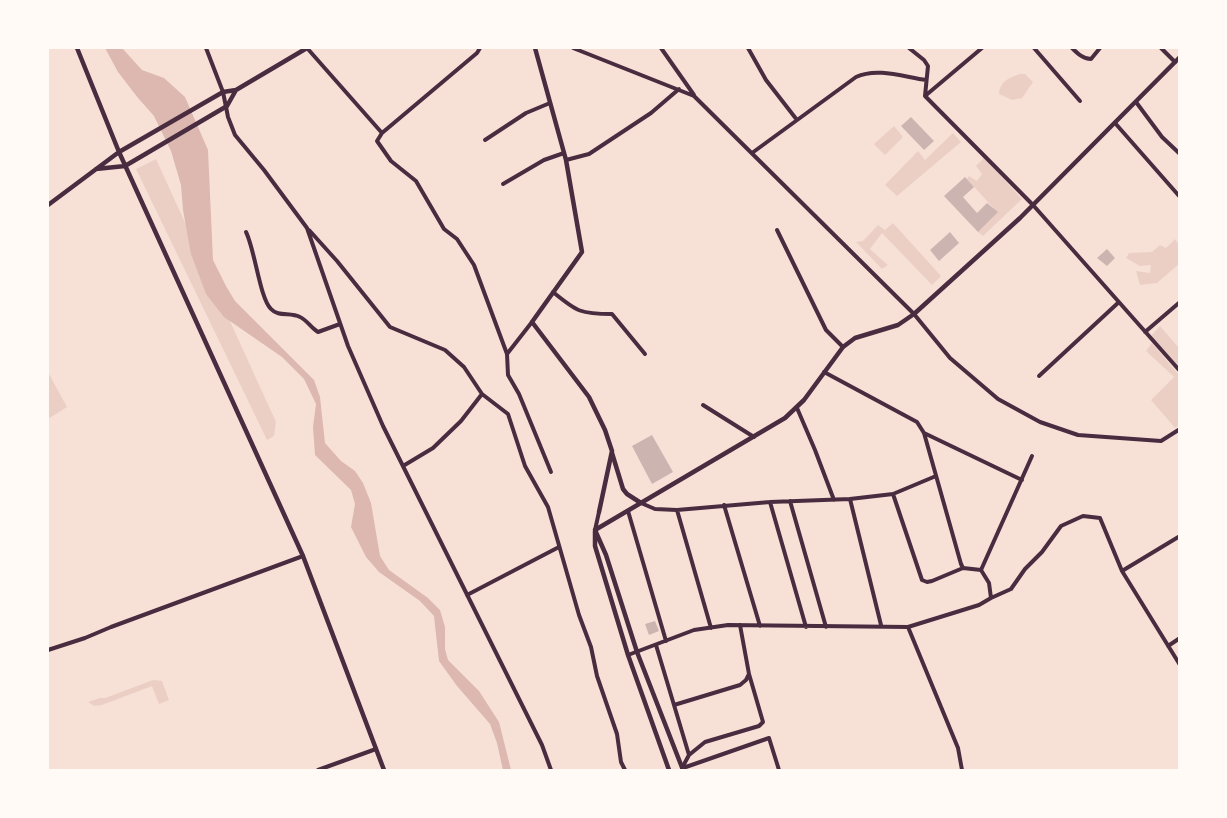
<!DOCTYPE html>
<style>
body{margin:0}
#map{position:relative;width:1227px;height:818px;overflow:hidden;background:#f7e1d7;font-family:Poppins,sans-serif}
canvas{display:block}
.frame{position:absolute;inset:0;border:49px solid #fffaf5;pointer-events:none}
</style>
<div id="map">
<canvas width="1227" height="818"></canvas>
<div class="frame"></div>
</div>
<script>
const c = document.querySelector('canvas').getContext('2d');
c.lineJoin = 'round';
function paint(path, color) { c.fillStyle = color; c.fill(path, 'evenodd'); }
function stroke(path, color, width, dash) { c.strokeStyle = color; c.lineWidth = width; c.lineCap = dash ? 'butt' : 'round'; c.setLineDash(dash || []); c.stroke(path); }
paint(new Path2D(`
 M 1020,74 L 1025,74 L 1033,82 L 1022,98 L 1012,100 L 999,94 C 1000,81 1009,78 1020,74 Z
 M 894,126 L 903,137 L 885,155 L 874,144 Z
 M 953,133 L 961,142 L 897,196 L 885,185 L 918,151 L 925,160 Z
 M 984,158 L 1022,199 L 983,236 L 978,232 L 997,212 L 967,179 L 969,176 L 977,181 L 982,174 L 976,166 Z
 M 156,159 L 276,422 L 274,436 L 267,440 L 136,169 Z
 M 893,223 L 941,276 L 932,285 L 882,233 L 870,249 L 888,265 L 882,269 L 856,242 L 863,241 L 878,225 L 885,230 Z
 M 1175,239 L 1179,245 L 1179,264 L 1157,283 L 1140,285 L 1136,271 L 1150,273 L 1151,265 L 1140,266 L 1126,258 L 1129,253 L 1152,252 L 1160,245 L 1166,248 Z
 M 1160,326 L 1179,348 L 1179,368 L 1151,336 Z
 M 1152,343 L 1179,375 L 1179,425 L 1175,428 L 1151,400 L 1174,377 L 1146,351 Z
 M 48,372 L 67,407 L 48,419 Z
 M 153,680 L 162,681 L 169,700 L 159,704 L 152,686 L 102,705 L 94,706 L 88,702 L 100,698 L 105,698 Z`), '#ebcfc5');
paint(new Path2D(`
 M 105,48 L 122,48 L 142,70 L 164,78 L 185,97 L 208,150 L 213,260 L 226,286 L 235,301 L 314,380 L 320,397 L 325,443 L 341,461 L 355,471 L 363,483 L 371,503 L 380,556 L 389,570 L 428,598 L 440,610 L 445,627 L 445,649 L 448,660 L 479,691 L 499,722 L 511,770 L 503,770 L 497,743 L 490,724 L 457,686 L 439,661 L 434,616 L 420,601 L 379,572 L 366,557 L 351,527 L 355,504 L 351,490 L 315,455 L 313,427 L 316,404 L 304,379 L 282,357 L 224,317 L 206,294 L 191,254 L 183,210 L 181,185 L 171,151 L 154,116 L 138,98 L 118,72 Z`), '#dcb8b0');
paint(new Path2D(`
 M 911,117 L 934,141 L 924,150 L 901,126 Z
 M 965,177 L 974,187 L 963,197 L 977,213 L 987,203 L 998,212 L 978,232 L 944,196 Z
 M 950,232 L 959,243 L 939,261 L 930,250 Z
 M 1107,249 L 1115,258 L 1107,266 L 1097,258 Z
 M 652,435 L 673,472 L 652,484 L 632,446 Z
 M 655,621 L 659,631 L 649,635 L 645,624 Z`), '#ccb4b1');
stroke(new Path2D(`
 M 206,48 L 223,92 L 228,117 L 235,135 L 264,170 L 307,228 L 348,346 L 383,426 L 542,745 L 551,770
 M 307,48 L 382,133 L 377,141 L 391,161 L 416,181 L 444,229 L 457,239 L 474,265 L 507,354 L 532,322
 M 573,48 L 694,96 L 914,314 L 950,358 L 998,399 L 1040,422 L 1078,435 L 1161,441 L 1180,429
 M 661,48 L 694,95
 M 748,48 L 766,80 L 797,120
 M 909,48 L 924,60 L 928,66 L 925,96 L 1033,205 L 1180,371
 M 1034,48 L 1080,101
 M 1072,48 C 1077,53 1083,59 1091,59 L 1100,48
 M 1161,48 L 1175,62
 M 925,96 L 982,48
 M 1136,102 L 1162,137 L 1180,154
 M 1115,123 L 1180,197
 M 382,133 L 477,53 L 480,48
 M 485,140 L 526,113 L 550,103
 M 752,153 L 856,77 C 877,67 904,77 926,80
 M 566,160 L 589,154 L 651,113 L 679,89
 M 503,184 L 544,160 L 564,153
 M 309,230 L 337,261 L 390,327 L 445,350 L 464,367 L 482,394 L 508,414 L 525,466 L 548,507 L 579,615 L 591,647 L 597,676 L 617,734 L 621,762 L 625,770
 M 777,230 L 826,330 L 843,347
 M 246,232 C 255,250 260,299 271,309 C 278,317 291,312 300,317 C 307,320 311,328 318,332 L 340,324
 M 553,292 C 577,312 581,314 612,314 L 645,354
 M 1145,332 L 1180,302
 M 507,354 L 508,375 L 519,394 L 551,472
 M 1039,376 L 1119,302
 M 703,405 L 754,437
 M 797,408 L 815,450 L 834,500
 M 924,433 L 1022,480
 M 403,466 L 433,448 L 461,421 L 482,394
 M 893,494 L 922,580 L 927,582 L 932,581 L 963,568
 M 850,499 L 881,625
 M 790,501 L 826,627
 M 770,502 L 806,627
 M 641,503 L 655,509 L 677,510 L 770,502 L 850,499 L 893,494 L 936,476
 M 724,505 L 760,626
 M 677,510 L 711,628
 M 628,511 L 666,641
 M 595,530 L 599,512
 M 981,570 L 1032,456
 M 1122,571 L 1180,536
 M 467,595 L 559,547
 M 991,598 L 1011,589 L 1025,569 L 1042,552 L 1061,526 L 1083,516 L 1100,518 L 1122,571 L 1180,665
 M 908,627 L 958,748 L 962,770
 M 656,645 L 689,755
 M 1168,646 L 1180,638
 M 48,650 L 85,638 L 111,627 L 303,556
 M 628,655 L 694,630 L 728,625 L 908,627 L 979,605 L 991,598 L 989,583 L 981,570 L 963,568 L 961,564 L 924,433 L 917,422 L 824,372
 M 674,705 L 740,685 L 746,680 L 749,674 L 740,625
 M 682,768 L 689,755 L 705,742 L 759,726 L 763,722 L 749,674
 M 683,768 L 769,738 L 779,770
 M 318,770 L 376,749`), '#4a2c40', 4);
stroke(new Path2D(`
 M 77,48 L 119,152 L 303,556 L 384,770
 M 535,48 L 566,160 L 582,252 L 532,322 L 589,397 L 605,430 L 612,451 L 599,512
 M 96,169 L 125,166 L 227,106 L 236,90
 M 48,205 L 119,152 L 223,92 L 236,90 L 307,48
 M 612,453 L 623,489 L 627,494 L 641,503
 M 595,530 L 785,418 L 804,400 L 843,347 L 855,338 L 898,325 L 914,314 L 1020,218 L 1180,57
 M 595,530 L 606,555 L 637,652 L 683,770
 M 595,531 L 595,546 L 628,655 L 669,770`), '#4a2c40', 4.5);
</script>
